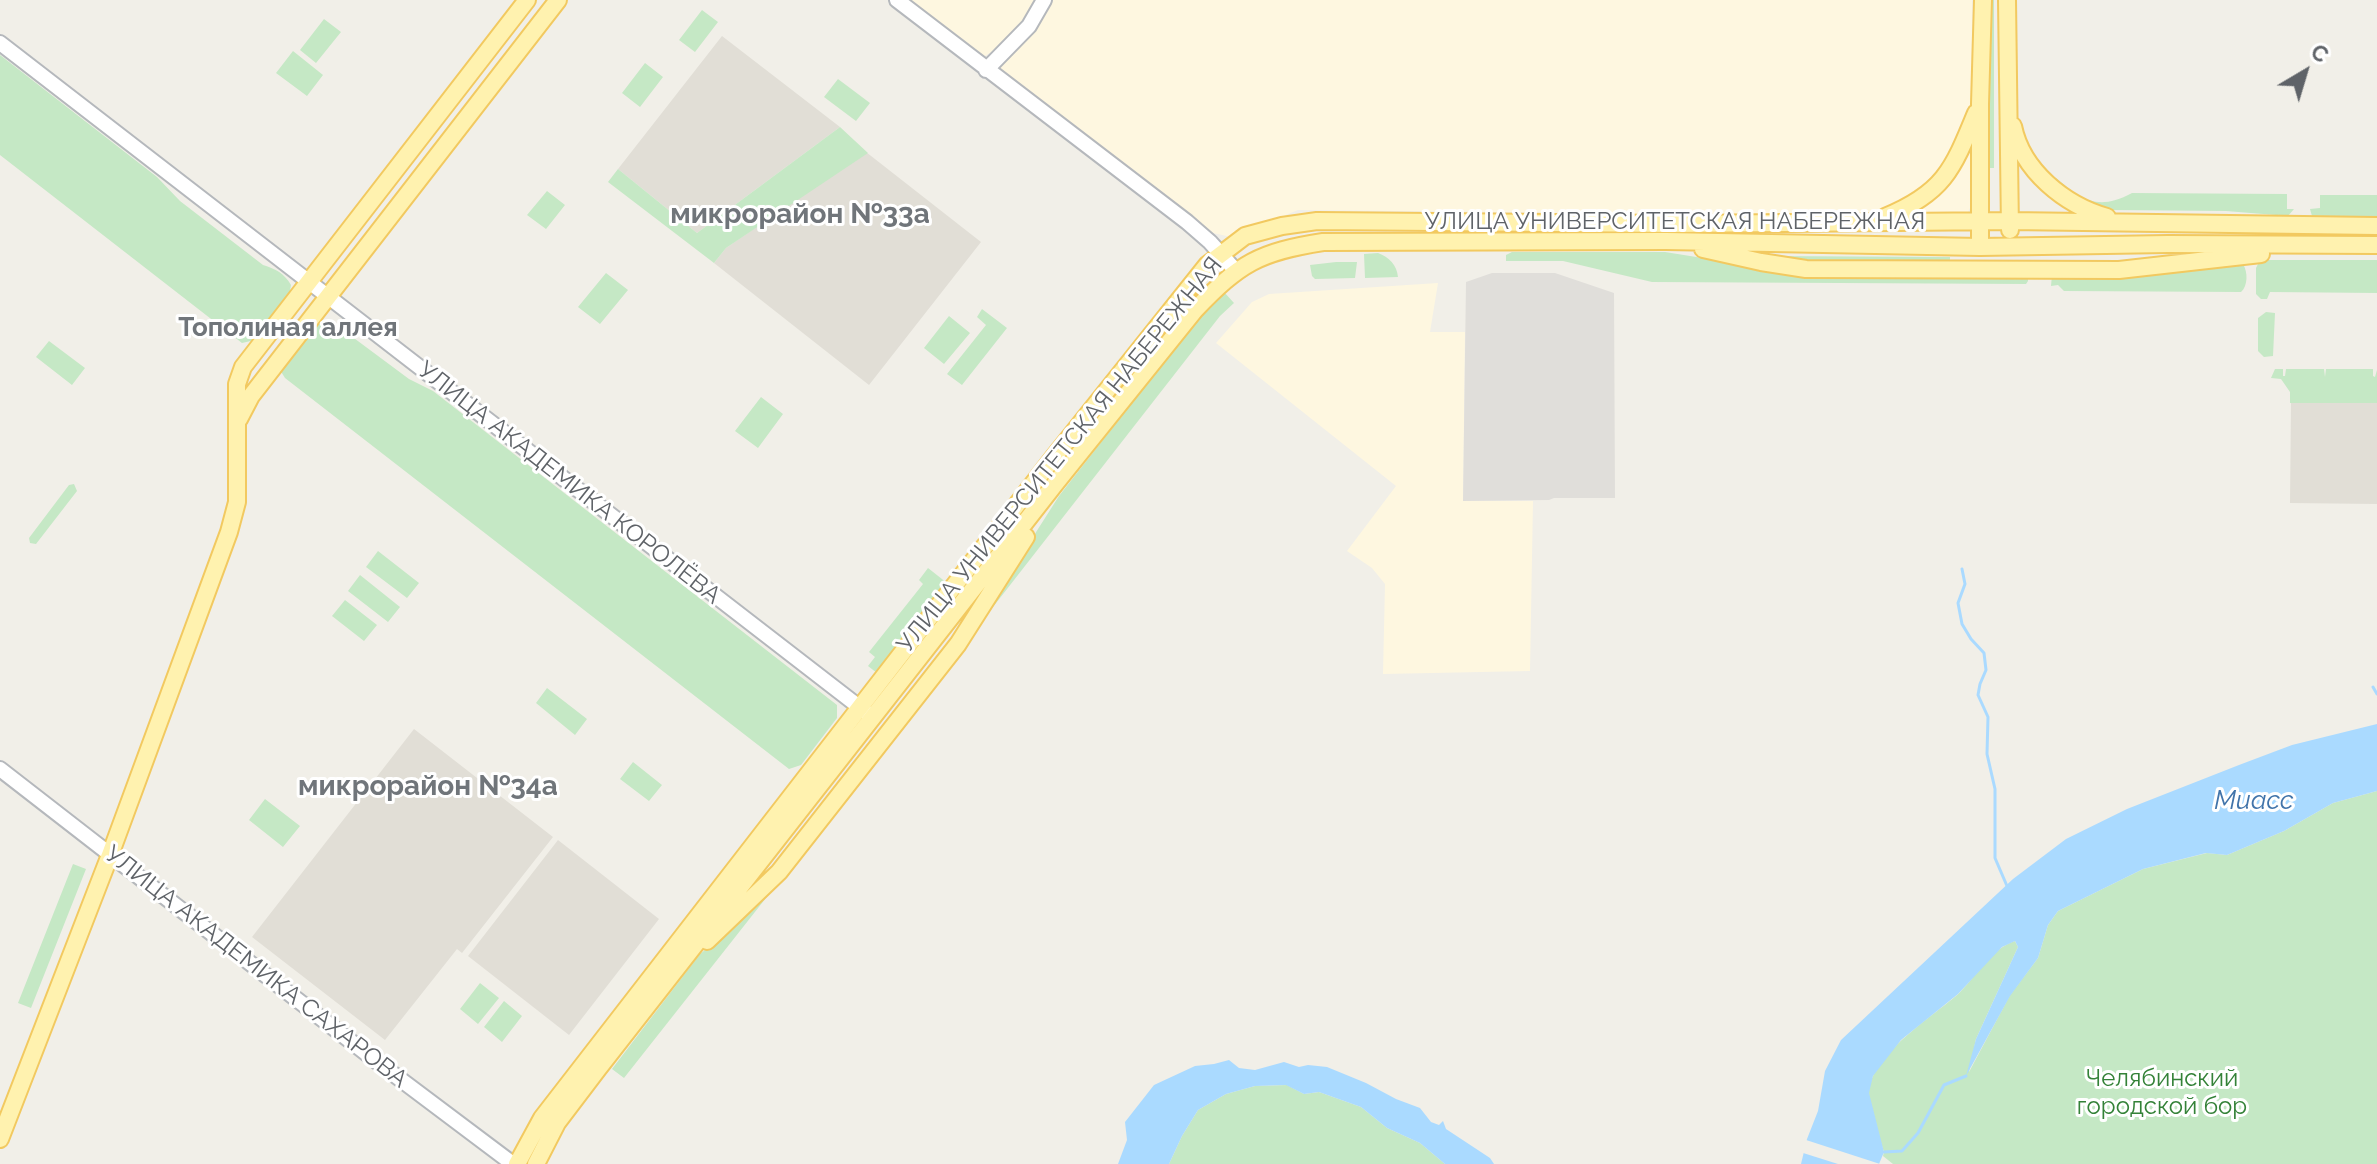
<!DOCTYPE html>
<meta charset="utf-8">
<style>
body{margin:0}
#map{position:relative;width:2377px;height:1164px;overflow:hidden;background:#f1efe8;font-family:Raleway,sans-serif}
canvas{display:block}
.north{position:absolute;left:2265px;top:32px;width:80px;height:80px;-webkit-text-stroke:6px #fff;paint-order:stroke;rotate:38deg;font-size:22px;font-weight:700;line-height:32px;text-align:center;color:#5f6368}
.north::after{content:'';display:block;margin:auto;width:28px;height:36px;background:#5f6368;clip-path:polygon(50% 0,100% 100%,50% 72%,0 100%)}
</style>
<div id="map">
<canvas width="2377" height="1164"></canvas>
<div class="north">С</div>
</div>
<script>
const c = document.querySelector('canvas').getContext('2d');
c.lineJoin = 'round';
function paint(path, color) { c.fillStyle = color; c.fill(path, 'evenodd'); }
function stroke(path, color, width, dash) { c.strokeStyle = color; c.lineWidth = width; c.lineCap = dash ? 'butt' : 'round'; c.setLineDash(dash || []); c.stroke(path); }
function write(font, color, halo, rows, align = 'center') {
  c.font = font + ' Raleway,sans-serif'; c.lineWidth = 6; c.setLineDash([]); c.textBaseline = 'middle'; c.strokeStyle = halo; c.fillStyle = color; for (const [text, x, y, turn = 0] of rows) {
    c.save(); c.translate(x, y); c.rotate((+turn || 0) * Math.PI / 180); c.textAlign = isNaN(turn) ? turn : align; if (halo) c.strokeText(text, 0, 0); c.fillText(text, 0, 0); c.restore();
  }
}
paint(new Path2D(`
 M 908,0 L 1036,0 L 1020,27 L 999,47 L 985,56 L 978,55 Z
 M 1052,0 L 1972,0 L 1971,206 L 1967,214 L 1955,223 L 1601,213 L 1298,210 L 1231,237 L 1213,233 L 1002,72 L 1000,66 L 1002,61 L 1033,31 Z
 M 1438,283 L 1430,332 L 1465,332 L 1463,501 L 1533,501 L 1530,671 L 1383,674 L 1385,584 L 1372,568 L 1347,551 L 1396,486 L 1216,343 L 1252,302 L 1269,294 Z`), '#fef7e0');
paint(new Path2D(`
 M 1492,273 L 1555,273 L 1614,293 L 1615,498 L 1554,498 L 1549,500 L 1463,501 L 1466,282 Z`), '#e0deda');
paint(new Path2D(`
 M 722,36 L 840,127 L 697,233 L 618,169 Z
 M 866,152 L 981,242 L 869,385 L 714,263 L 726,248 Z
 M 2291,403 L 2377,403 L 2377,504 L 2290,503 Z
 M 414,729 L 553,837 L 462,953 L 457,949 L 385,1040 L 252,937 Z
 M 558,840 L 659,919 L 569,1035 L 468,956 Z`), '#e1ded6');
paint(new Path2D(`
 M 1989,0 L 1994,0 L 1994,168 L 1988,168 Z
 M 702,10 L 718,22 L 695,52 L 679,40 Z
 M 324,19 L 341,32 L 316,63 L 300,50 Z
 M 293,51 L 323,75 L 307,96 L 276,73 Z
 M 0,55 L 157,177 L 180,201 L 263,265 C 276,269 284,273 291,285 L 289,297 L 255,340 L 242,343 L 0,155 Z
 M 645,63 L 663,77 L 640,107 L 622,93 Z
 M 838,79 L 870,103 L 856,121 L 824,97 Z
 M 840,127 L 868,153 L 726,248 L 714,263 L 608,182 L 618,169 L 697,233 Z
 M 2056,178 C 2083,201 2098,211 2132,193 L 2287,194 L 2287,209 L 2294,209 L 2288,216 L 2226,211 L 2111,210 L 2078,197 L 2057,182 Z
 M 547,191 L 565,205 L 546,229 L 527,215 Z
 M 2320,195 L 2377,195 L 2377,217 L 2312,216 L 2310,209 L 2320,208 Z
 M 1512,252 L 1665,252 L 1740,264 L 2028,275 L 2028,281 L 2026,284 L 1652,282 L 1563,261 L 1506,261 L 1506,255 Z
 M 1378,253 C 1389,257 1397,265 1398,277 L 1365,278 L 1364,254 Z
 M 1762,256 L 1950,257 L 1950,264 L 1805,264 Z
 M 2260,260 L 2377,260 L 2377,293 L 2270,292 L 2267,299 L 2261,299 L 2256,294 L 2256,268 Z
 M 1336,262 L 1357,262 L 1355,278 L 1315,279 L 1312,276 L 1310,265 Z
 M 2243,264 C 2248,272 2248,286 2241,292 L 2064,291 L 2058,285 L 2051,286 L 2052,275 Z
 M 606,273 L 628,290 L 600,324 L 578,307 Z
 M 1224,292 L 1234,303 L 1220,316 L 968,639 L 1059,496 L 1204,311 Z
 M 982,309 L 1007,328 L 962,385 L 947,374 L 986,325 L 977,317 Z
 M 2266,312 L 2275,313 L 2273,356 L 2264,357 L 2258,351 L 2258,318 Z
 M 949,316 L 970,333 L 944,364 L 924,348 Z
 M 323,322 L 335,324 L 409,379 L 433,391 L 837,705 L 837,718 L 801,765 L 789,769 L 285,378 L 280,370 L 317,323 Z
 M 49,341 L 85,368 L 72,385 L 36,357 Z
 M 2275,369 L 2283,369 L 2283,376 L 2285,376 L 2286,369 L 2324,369 L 2325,377 L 2326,369 L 2373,369 L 2373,376 L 2375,377 L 2377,370 L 2377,403 L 2290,403 L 2290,392 L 2281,379 L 2271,378 Z
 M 761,397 L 783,414 L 758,448 L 735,431 Z
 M 74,484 L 77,491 L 36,544 L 30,543 L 29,538 L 69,485 Z
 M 378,551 L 419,583 L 407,598 L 366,567 Z
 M 928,568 L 947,583 L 877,673 L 868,666 L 875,657 L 869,652 L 923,584 L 919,580 Z
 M 360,575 L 400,607 L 388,622 L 348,591 Z
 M 345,600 L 377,625 L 364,641 L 332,616 Z
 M 547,688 L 587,719 L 575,735 L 536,703 Z
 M 633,762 L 662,785 L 649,801 L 620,779 Z
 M 2377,791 L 2377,1164 L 1893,1164 L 1883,1156 L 1884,1152 C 1879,1136 1868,1107 1869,1091 C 1872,1055 1930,1018 1956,996 C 1975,979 1990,949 2015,941 L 2018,947 L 1976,1039 L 1969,1072 L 2010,995 L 2038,958 L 2048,925 L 2058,911 L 2143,869 L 2207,853 L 2227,855 L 2284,831 L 2333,803 Z
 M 265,799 L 300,826 L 283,847 L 249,820 Z
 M 73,864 L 86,869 L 31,1008 L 18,1003 Z
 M 792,865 L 624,1078 L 612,1069 L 700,954 L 730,930 Z
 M 480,983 L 499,998 L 478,1024 L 460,1009 Z
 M 504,1001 L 522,1016 L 502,1042 L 484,1027 Z
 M 1287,1085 L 1304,1094 L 1319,1092 L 1361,1107 L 1387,1128 L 1420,1143 L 1445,1164 L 1169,1164 L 1182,1136 L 1198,1110 L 1226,1094 L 1255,1086 Z`), '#c5e8c5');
paint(new Path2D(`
 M 2377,724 L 2377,791 L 2333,803 L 2284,831 L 2227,855 L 2206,853 L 2143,869 L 2058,911 L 2048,925 L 2038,958 L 2010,996 L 1966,1076 L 1976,1039 L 2018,947 L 2015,941 L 2002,947 L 1958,994 L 1901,1040 L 1873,1076 L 1869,1093 L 1884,1152 L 1879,1164 L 1801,1164 L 1807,1139 L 1818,1111 L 1825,1071 L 1841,1040 L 2013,879 L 2066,839 L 2127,809 L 2239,765 L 2292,745 Z
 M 1229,1060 L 1239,1068 L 1255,1070 L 1284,1062 L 1299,1067 L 1308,1065 L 1327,1067 L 1366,1083 L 1396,1099 L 1420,1108 L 1431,1122 L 1439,1125 L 1443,1121 L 1446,1129 L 1490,1158 L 1494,1164 L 1445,1164 L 1420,1143 L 1387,1128 L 1361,1107 L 1319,1092 L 1304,1094 L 1286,1085 L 1255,1086 L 1226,1094 L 1198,1110 L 1182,1136 L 1169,1164 L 1118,1164 L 1127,1140 L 1125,1122 L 1154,1085 L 1195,1066 L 1214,1064 Z`), '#aadaff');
paint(new Path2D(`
 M 1803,1139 L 1880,1164 L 1838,1164 L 1800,1152 Z`), '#f1efe8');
stroke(new Path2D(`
 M 1962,569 L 1965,584 L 1958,603 L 1962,624 L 1971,639 L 1984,653 L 1986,670 L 1980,684 L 1978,695 L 1988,717 L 1987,754 L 1995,789 L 1995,858 L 2007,886
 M 2373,687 L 2377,694
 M 1884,1152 L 1902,1151 L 1918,1133 L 1944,1085 L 1966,1076`), '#aadaff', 3);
const minor = new Path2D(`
 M 897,0 L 1187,222 L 1210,242 L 1236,271
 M 0,43 L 867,713
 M 986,70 L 1029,26 L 1044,0
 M 0,769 L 380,1064 L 513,1164`);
const major = new Path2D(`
 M 2007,0 L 2010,230
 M 2013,126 C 2022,171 2065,205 2107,217
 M 1885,217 C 1944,193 1953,169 1976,113
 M 1980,247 L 1980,104 L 1983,0
 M 1703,249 L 1761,262 L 1806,269 L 2119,270 L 2261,254
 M 239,419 L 251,396 L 558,0
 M 707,941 L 779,872 L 958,644 L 1026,537
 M 0,1139 L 110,855 L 229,532 L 237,502 L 237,384 L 243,367 L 527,0
 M 517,1164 L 542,1118 L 1053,458 L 1207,265 L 1245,236 L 1282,226 L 1317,221 L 1674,224 L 2010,221 L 2377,226
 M 536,1164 L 557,1123 L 598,1069 L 1055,484 L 1195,310 C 1240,263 1259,252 1323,242 L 1666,241 L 1980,247 L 2168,244 L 2377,245`);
stroke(minor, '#b5b8bc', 18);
stroke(major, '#f2c960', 20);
stroke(minor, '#fff', 14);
stroke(major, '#fff2af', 16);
write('24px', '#5f6368', '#fff', [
 ["УЛИЦА УНИВЕРСИТЕТСКАЯ НАБЕРЕЖНАЯ",1675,222],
 ["УЛИЦА УНИВЕРСИТЕТСКАЯ НАБЕРЕЖНАЯ",1060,455,-51],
 ["УЛИЦА АКАДЕМИКА КОРОЛЁВА",569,483,38],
 ["УЛИЦА АКАДЕМИКА САХАРОВА",256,967,38]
]);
write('24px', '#348238', '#fff', [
 ["Челябинский",2162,1079],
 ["городской бор",2162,1107]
]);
write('bold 26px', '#70757a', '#fff', [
 ["Тополиная аллея",288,328]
]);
write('italic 26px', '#4174aa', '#fff', [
 ["Миасс",2254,801]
]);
write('bold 28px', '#70757a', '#fff', [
 ["микрорайон №33а",800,215],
 ["микрорайон №34а",428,787]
]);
</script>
